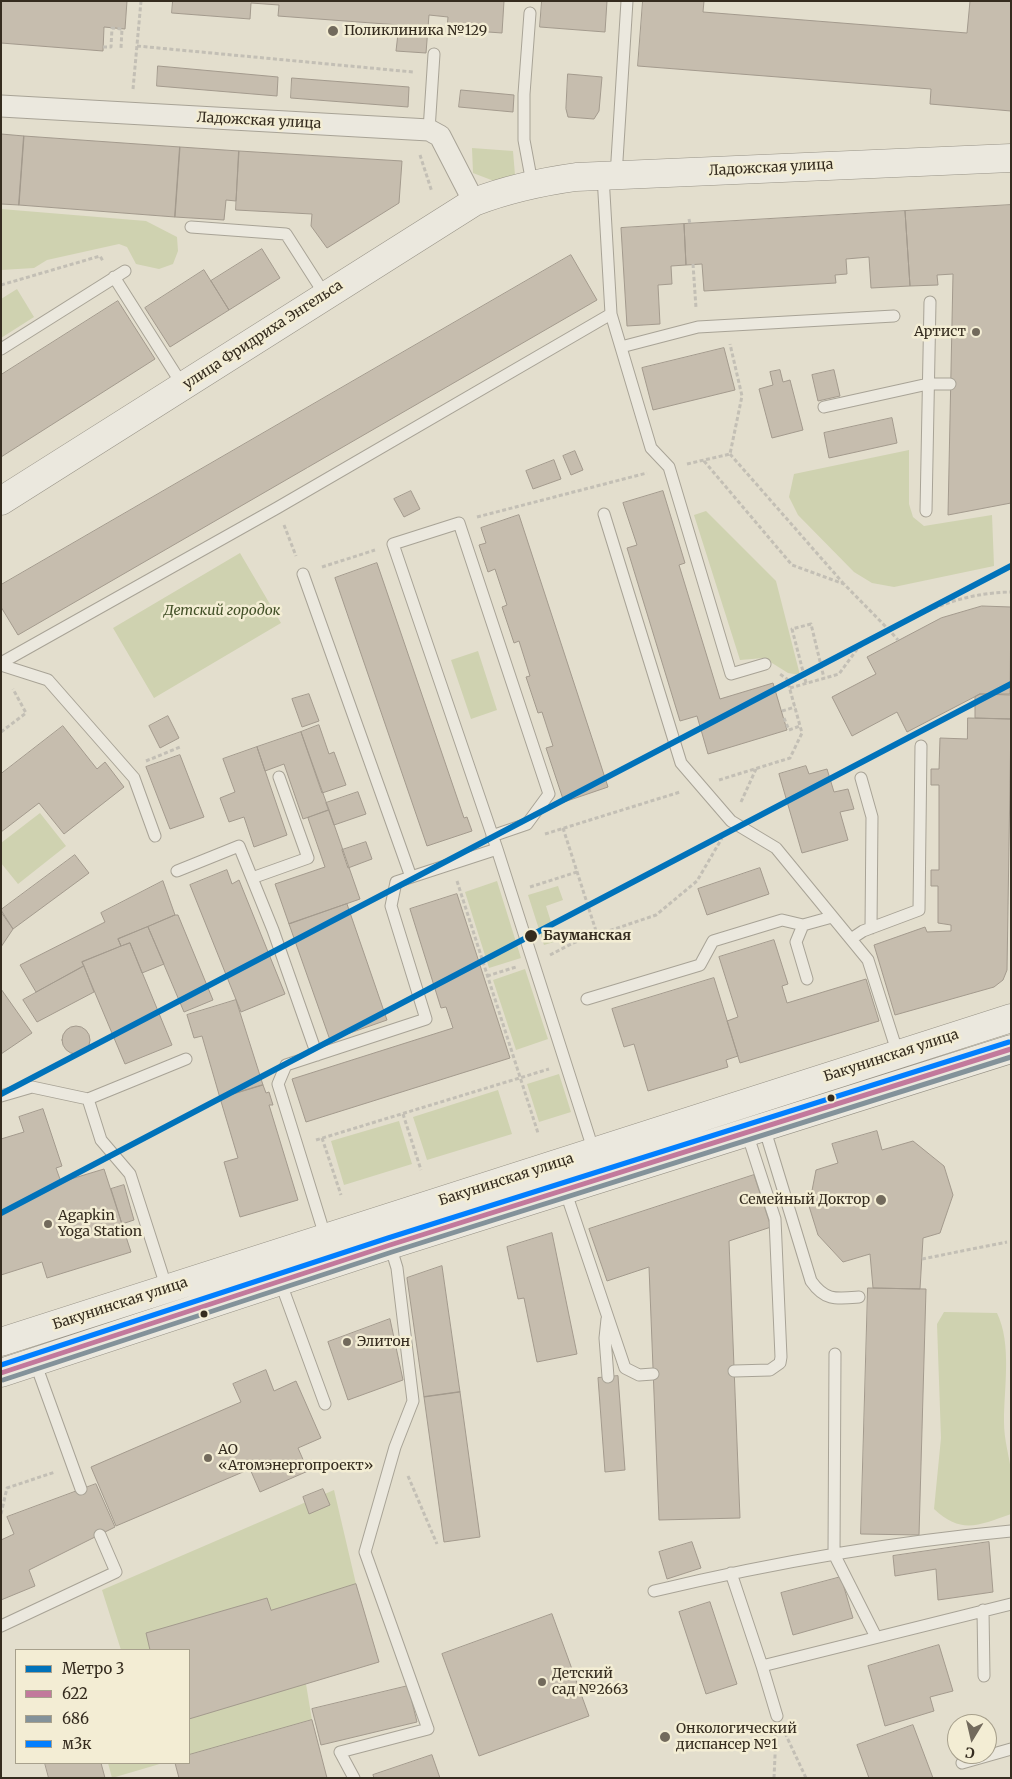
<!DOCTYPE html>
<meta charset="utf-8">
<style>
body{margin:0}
#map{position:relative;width:1012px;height:1779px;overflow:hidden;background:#e3decd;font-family:Merriweather,serif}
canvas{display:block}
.frame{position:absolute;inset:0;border:2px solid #352c1f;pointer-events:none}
.legend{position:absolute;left:15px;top:1649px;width:175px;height:115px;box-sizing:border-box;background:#f3edd4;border:1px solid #a7a08c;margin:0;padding:6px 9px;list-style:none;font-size:15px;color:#352c1f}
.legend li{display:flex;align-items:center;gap:10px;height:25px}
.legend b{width:25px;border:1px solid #a7a08c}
.north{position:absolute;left:947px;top:1714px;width:50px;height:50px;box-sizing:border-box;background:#f3edd4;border:1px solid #a7a08c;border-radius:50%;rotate:189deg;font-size:14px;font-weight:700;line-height:20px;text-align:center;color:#352c1f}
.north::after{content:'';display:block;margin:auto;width:18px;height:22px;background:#726a5c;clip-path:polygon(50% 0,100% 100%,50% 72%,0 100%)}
</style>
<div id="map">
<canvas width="1012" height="1779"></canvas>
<div class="frame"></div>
<ul class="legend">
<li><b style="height:6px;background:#0072ba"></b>Метро 3</li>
<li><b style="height:6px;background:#c2799c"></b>622</li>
<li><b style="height:6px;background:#83929a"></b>686</li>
<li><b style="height:6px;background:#027fff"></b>м3к</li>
</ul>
<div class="north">С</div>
</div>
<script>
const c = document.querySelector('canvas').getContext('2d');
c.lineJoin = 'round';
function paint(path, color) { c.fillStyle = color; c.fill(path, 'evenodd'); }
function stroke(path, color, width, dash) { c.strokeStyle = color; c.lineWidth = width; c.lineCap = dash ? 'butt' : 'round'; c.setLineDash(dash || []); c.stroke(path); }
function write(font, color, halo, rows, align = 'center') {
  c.font = font + ' Merriweather,serif'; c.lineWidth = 5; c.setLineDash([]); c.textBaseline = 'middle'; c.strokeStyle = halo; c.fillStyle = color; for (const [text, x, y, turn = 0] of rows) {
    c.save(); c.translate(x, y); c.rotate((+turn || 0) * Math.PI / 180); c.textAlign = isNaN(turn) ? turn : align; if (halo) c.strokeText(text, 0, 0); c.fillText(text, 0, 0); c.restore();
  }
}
paint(new Path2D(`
 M 472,148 L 513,151 L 515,175 L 494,181 L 473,173 Z
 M 1,209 L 146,221 L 177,237 L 178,251 L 173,264 L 159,269 L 136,264 L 127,247 L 119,244 L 47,260 L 34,268 L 1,270 Z
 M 17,289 L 34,317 L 1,338 L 1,299 Z
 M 909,450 L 909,504 L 913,517 L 924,526 L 992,515 L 994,566 L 894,587 L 872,583 L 854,572 L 798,515 L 789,497 L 794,474 Z
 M 706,511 L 776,581 L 800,675 L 788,673 L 764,658 L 740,660 L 694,515 Z
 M 240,553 L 281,623 L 154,698 L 113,628 Z
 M 478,651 L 497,710 L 471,719 L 451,660 Z
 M 40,813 L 66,846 L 18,884 L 1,863 L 1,843 Z
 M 497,881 L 521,958 L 489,968 L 465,892 Z
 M 558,886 L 563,900 L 546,906 L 557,941 L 544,945 L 528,895 Z
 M 525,969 L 548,1039 L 516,1050 L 493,980 Z
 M 559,1074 L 571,1112 L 539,1122 L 527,1084 Z
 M 498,1090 L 512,1134 L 427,1160 L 413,1117 Z
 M 399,1121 L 412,1164 L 344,1185 L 331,1141 Z
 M 944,1312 L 997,1313 C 1012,1344 1004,1387 1004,1422 C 1004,1440 1009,1455 1011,1471 C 1012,1485 1011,1500 1011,1514 C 979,1525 962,1535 934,1509 L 941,1438 L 937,1324 Z
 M 334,1490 L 356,1584 L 306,1684 L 312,1720 L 189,1755 L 189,1650 L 121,1650 L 102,1590 Z
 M 108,1763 L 163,1763 L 112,1778 Z`), '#cfd2b0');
const building = new Path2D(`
 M 1,1 L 127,1 L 125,29 L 104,27 L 103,51 L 1,43 Z
 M 173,1 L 504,1 L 502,33 L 447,29 L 448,17 L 429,15 L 426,53 L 396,51 L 399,25 L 278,16 L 279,5 L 251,3 L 250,19 L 172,13 Z
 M 542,1 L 607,1 L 605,32 L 540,27 Z
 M 643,1 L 704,1 L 703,12 L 967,33 L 970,1 L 1011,1 L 1011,111 L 930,104 L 931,89 L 638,66 Z
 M 158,66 L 278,77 L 277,96 L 157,86 Z
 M 568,74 L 602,77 L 599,111 L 594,119 L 568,117 L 566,109 Z
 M 292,78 L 409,87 L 408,107 L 291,98 Z
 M 461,90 L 514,95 L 513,112 L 459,107 Z
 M 1,134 L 24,136 L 19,205 L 1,204 Z
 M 24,136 L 180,147 L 175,217 L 19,205 Z
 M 180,147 L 239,151 L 236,201 L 226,200 L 224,220 L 175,217 Z
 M 239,151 L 402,161 L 399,203 L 327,248 L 311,226 L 312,214 L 236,210 Z
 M 1011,205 L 1011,503 L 948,515 L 953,274 L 937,275 L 938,285 L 910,286 L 905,211 Z
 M 905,211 L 910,286 L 871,288 L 869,257 L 846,259 L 847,274 L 835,275 L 836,283 L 704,291 L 702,264 L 686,265 L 684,224 Z
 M 684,224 L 686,265 L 671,266 L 672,284 L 658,285 L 660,324 L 627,326 L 621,228 Z
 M 262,249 L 280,278 L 229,310 L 211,281 Z
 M 571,255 L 597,300 L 18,635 L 1,607 L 1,585 Z
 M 204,270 L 229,310 L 170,347 L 145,308 Z
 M 118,301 L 155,359 L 1,457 L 1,375 Z
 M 724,348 L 735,390 L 653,410 L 642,368 Z
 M 780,370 L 783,382 L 790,380 L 803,430 L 772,438 L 759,389 L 773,385 L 770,372 Z
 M 834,370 L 840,396 L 818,401 L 812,375 Z
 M 892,418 L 897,443 L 829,458 L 824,433 Z
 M 575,451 L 583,470 L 571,475 L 563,456 Z
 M 554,460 L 561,479 L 533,489 L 526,471 Z
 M 411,491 L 420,509 L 404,517 L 394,499 Z
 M 663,491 L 685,563 L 679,565 L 720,699 L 773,683 L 787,730 L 708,754 L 697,716 L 680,721 L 627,548 L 637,545 L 623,503 Z
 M 519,515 L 608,787 L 564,802 L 546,748 L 553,746 L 542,712 L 538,713 L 526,677 L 530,676 L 519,641 L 514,643 L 502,607 L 507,605 L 495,569 L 488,572 L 479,545 L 486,543 L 481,528 Z
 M 377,563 L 464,818 L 467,817 L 472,831 L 427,846 L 335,578 Z
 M 982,606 L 1011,607 L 1010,694 L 980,694 L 907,732 L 897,712 L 852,736 L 832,697 L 876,674 L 867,657 L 941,618 Z
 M 309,694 L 319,721 L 302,727 L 292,699 Z
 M 980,694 L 1011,695 L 1011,719 L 975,718 L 975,697 Z
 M 168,716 L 179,738 L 160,748 L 149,726 Z
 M 968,718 L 1011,719 L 1007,970 L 1003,980 L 994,987 L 895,1015 L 874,945 L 925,927 L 927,932 L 951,931 L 951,925 L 938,923 L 938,886 L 931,886 L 931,870 L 939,870 L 939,785 L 931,785 L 931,769 L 939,769 L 940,738 L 967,739 Z
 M 319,725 L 329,754 L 334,752 L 346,785 L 322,793 L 301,732 Z
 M 63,726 L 97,769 L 105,762 L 124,787 L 64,834 L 39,803 L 1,832 L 1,774 Z
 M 301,732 L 329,810 L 303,819 L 284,764 L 265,771 L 257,747 Z
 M 257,747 L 287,835 L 254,847 L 244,817 L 229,822 L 220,798 L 235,792 L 223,759 Z
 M 180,755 L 204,817 L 170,829 L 146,767 Z
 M 806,766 L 809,774 L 827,769 L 834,792 L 848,789 L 854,809 L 840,812 L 848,840 L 802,853 L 779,774 Z
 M 358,792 L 366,814 L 334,825 L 326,803 Z
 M 329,810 L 360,899 L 289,924 L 275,884 L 325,867 L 308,818 Z
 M 366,842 L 372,859 L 348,868 L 342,850 Z
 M 75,855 L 89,873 L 13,929 L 1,910 Z
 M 760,868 L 769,894 L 707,915 L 698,889 Z
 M 227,870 L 232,884 L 239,880 L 285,994 L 241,1012 L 190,885 Z
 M 163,881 L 175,915 L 118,939 L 121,946 L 82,962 L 84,966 L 36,992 L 20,965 L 105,922 L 101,913 Z
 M 457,894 L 510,1058 L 306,1122 L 292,1079 L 453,1028 L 446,1007 L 441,1008 L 410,909 Z
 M 347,904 L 387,1020 L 330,1040 L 289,924 Z
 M 1,912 L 13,929 L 1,947 Z
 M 175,915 L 178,915 L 213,1000 L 184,1012 L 148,927 Z
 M 148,927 L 164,964 L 142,973 L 130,943 L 121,946 L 118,939 Z
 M 774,940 L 788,984 L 782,986 L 787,1003 L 866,979 L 879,1021 L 740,1063 L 727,1021 L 738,1017 L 719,957 Z
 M 130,943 L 172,1045 L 125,1064 L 82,962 Z
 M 84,966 L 94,992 L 37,1022 L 23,1000 Z
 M 714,978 L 738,1056 L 726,1060 L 728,1067 L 648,1091 L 634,1044 L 624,1047 L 612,1009 Z
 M 1,989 L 32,1033 L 1,1054 Z
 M 236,1000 L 263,1085 L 220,1098 L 202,1036 L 194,1038 L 187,1015 Z
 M62 1040a14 14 0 1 1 28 0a14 14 0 1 1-28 0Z
 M 263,1085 L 266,1093 L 269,1092 L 273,1105 L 269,1105 L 298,1200 L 240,1217 L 224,1162 L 238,1158 L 220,1098 Z
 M 43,1109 L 62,1166 L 56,1168 L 61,1182 L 104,1169 L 131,1252 L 47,1278 L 42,1262 L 1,1275 L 1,1139 L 24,1132 L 19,1117 Z
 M 877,1131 L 882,1150 L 913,1141 L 944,1166 L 953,1195 L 940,1233 L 923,1238 L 920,1289 L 873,1288 L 870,1254 L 843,1262 L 818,1235 L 809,1206 L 816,1170 L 838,1163 L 832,1144 Z
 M 754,1175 L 771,1227 L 729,1241 L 740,1518 L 659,1520 L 649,1267 L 607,1281 L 589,1229 Z
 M 124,1185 L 134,1220 L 122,1224 L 111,1189 Z
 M 552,1233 L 577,1354 L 537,1362 L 524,1298 L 518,1299 L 507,1247 Z
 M 442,1266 L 460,1392 L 424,1397 L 407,1278 Z
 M 868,1288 L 926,1289 L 919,1535 L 861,1534 Z
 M 390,1319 L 403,1380 L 348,1400 L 328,1342 Z
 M 266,1370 L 274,1391 L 296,1381 L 321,1438 L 298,1448 L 308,1471 L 260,1492 L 250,1469 L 116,1526 L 91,1467 L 241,1402 L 233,1384 Z
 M 618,1376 L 625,1470 L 605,1472 L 598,1378 Z
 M 460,1392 L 480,1537 L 444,1542 L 424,1397 Z
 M 96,1484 L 115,1527 L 29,1570 L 35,1586 L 1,1600 L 1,1540 L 14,1534 L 7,1517 Z
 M 323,1489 L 330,1505 L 309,1514 L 303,1497 Z
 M 692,1542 L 701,1568 L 667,1579 L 659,1552 Z
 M 989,1542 L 993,1592 L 938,1600 L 936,1569 L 895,1576 L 893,1556 Z
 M 841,1577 L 853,1618 L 793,1635 L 781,1593 Z
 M 356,1584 L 379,1662 L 189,1719 L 189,1650 L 150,1650 L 146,1633 L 267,1598 L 271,1610 Z
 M 710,1602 L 737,1684 L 706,1694 L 679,1612 Z
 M 552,1614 L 589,1716 L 479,1756 L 442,1654 Z
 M 939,1645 L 953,1691 L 930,1697 L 934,1711 L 885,1726 L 868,1666 Z
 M 408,1686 L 417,1722 L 321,1745 L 312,1709 Z
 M 312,1720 L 327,1778 L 179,1778 L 175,1763 L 189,1763 L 189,1755 Z
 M 913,1725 L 933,1778 L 869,1778 L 857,1745 Z
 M 432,1755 L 440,1778 L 374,1778 L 373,1775 Z
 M 45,1763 L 101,1763 L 105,1778 L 49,1778 Z`);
paint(building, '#c6bdae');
stroke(building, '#a39a8d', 1);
const lane = new Path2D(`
 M 530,13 L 524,94 L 524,140 L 532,183
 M 429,130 L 434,54
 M 603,176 L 611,314 L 651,448 L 669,467 L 731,674 L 765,664
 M 616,176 L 627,1
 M 191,227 L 286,234 L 325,295
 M 114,277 L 183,386
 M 621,347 L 698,327 L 894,316
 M 1,349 L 125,271
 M 824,407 L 928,384 L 950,384
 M 926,511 L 930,302
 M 604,514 L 681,763 L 731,821 L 776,848 L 868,960 L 898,1054
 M 303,574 L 411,877
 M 1,663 L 277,508 L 611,314
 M 1,665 L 48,680 L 134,778 L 155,836
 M 861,778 L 872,817 L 871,928
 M 492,836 L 527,824 L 549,794 L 459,523 L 393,544 L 497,849 L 594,1152
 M 177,871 L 239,846 L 273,930 L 317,1055
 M 252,878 L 308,858 L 279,777
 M 803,925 L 796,942 L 807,979
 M 851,939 L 863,931 L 919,910 L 921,746
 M 587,999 L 700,965 L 713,941 L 782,920 L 803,925 L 832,917
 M 1,1096 L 32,1087 L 88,1099 L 101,1140 L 130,1174 L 167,1289
 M 88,1099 L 186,1059
 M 764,1127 L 811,1281 C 825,1301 836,1299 859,1297
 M 565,1190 L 625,1368 L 639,1375 L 653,1374
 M 326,1239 L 278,1084 L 286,1065 L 426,1019 L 391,906 L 396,882 L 497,849
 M 280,1281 L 325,1404
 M 607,1319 L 605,1338 L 608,1377
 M 835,1354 L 834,1554 L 876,1637
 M 35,1362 L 81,1489
 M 734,1371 L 770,1370 L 780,1363 L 781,1357 L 775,1219 L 747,1133
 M 731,1573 L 762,1666 L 1011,1604
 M 654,1591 C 771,1563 891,1542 1011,1531
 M 983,1610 L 984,1676
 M 1,1626 L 116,1572 L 100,1535
 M 762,1666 L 777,1716
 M 962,1763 L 1011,1749
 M 354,1778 L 340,1752 L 428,1729 L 365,1552 L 395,1447 L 413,1401 L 397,1268 L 390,1245`);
const street = new Path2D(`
 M 1,106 L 429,130 L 440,136 L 474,202`);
const secondary = new Path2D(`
 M 1,501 L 474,202 C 508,189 540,182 576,177 L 1011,158
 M 1,1342 L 1011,1018
 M 1,1373 L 390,1245 L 1011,1049`);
stroke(lane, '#a8a396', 13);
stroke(street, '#a8a396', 23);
stroke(secondary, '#979286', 29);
stroke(new Path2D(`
 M 137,46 L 413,72
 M 103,47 L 111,47 L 112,28 L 122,29 L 121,48
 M 133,89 L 141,1
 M 420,155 L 432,192
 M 689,219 L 690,224
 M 693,264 L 696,308
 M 1,285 L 100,256 L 103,261
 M 730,454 L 843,583
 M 704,461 L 792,565 L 844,584 L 889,630 C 931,608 963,593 1011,592
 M 687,464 L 730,454 L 742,396 L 730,344
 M 477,517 L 647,473
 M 284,525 L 296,556
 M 322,567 L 375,550
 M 806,683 L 792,629 L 811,624 L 824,678
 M 790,688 L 839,674 L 858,648 L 889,630 L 898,640
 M 782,711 L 795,707
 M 784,718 L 789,730 L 800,726
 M 1,732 L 26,713 L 13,689
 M 146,761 L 180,747
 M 719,780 L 790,758 L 802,733 L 787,679 L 780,674
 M 741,802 L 756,769
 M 563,828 L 597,934
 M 545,834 L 680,792
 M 457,881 L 538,1133
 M 530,887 L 577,872
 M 550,955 L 573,943 L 656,915 L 697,881 L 722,838
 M 487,976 L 516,967
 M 403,1114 L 421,1170
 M 322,1138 L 341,1195
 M 316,1140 L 549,1069
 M 922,1259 L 1007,1242
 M 408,1476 L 437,1544
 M 1,1514 L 7,1488 L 55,1472
 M 785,1733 L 806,1778
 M 774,1778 L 776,1734`), '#c3bfb5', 3, [4, 2.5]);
stroke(lane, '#ebe8de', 11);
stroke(street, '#ebe8de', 21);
stroke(secondary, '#ebe8de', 28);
stroke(new Path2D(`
 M 1,1373 L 390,1245 L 1011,1049`), '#c2799c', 5);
stroke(new Path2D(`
 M 3,1380 L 392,1252 L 1011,1057`), '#83929a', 5);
stroke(new Path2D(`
 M 1,1365 L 388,1238 L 1009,1042`), '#027fff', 5);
stroke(new Path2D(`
 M 1,1094 L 1011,566
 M 1,1213 L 1011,684`), '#0072ba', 6);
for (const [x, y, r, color] of [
 [333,31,6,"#726a5c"],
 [976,332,5,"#726a5c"],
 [531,936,7,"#352c1f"],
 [831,1098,4.5,"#352c1f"],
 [881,1200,6,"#726a5c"],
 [48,1224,5,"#726a5c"],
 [204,1314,4.5,"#352c1f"],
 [347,1342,5,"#726a5c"],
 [208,1458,5,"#726a5c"],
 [542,1682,5,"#726a5c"],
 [665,1737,6,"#726a5c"]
]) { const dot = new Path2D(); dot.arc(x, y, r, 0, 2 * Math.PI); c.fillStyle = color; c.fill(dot); stroke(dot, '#f3edd4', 2); }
write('14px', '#352c1f', '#f3edd4', [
 ["Поликлиника №129",344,31],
 ["Артист",966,332,"right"],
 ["Семейный Доктор",870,1200,"right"],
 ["Agapkin",58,1216],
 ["Yoga Station",58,1232],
 ["Элитон",357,1342],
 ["АО",218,1450],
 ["«Атомэнергопроект»",218,1466],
 ["Детский",552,1674],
 ["сад №2663",552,1690],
 ["Онкологический",676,1729],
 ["диспансер №1",676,1745]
], 'left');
write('14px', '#352c1f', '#f3edd4', [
 ["Ладожская улица",259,121,3],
 ["Ладожская улица",771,168,-3],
 ["улица Фридриха Энгельса",263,335,-33],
 ["Бакунинская улица",891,1056,-18],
 ["Бакунинская улица",506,1180,-18],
 ["Бакунинская улица",120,1304,-18]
]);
write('italic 14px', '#425027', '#f3edd4', [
 ["Детский городок",222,611]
]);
write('bold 14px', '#352c1f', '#f3edd4', [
 ["Бауманская",543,936]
], 'left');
</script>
